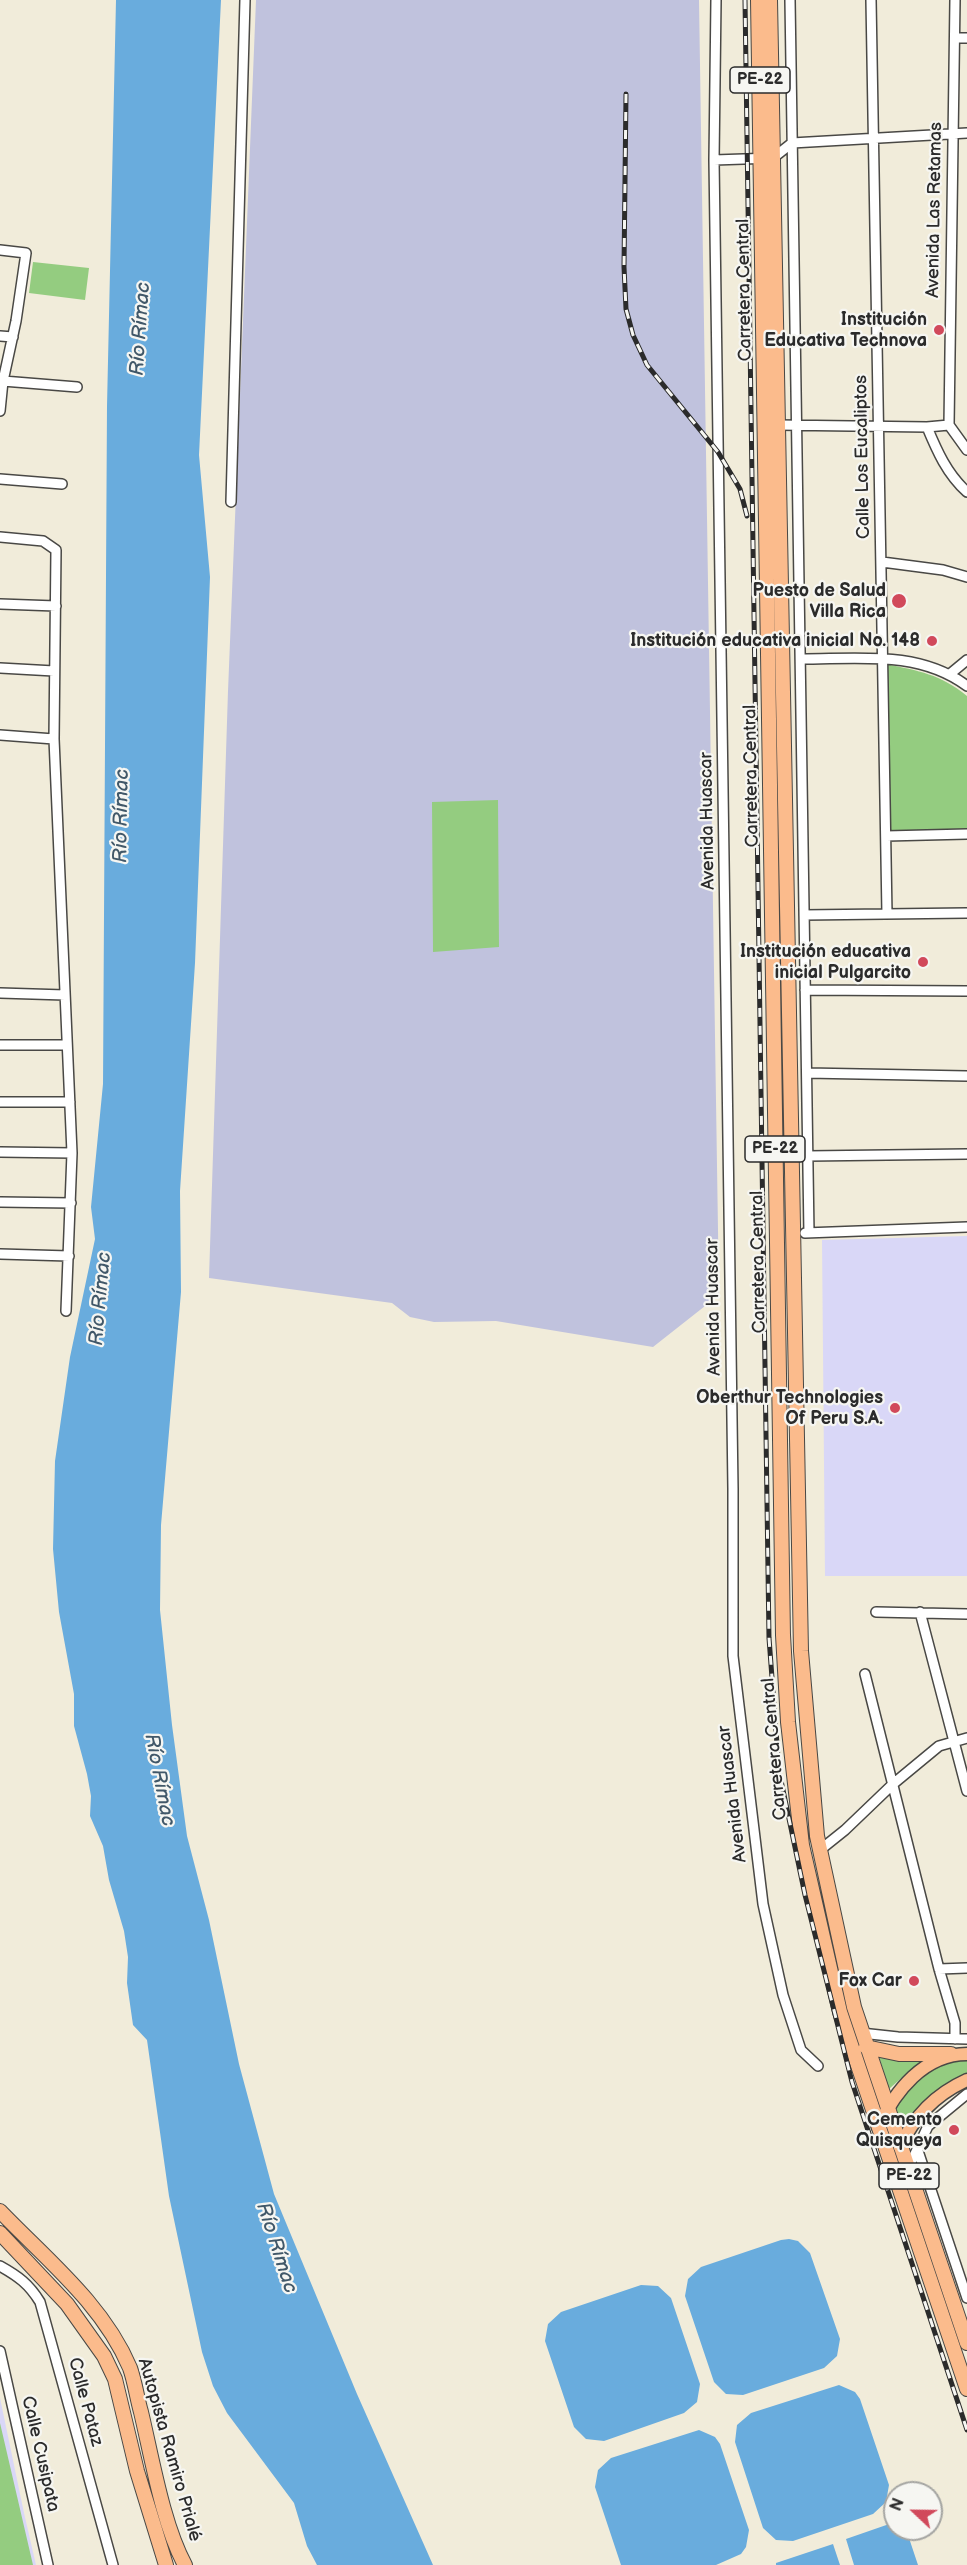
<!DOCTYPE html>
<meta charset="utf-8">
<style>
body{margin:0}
#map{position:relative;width:967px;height:2565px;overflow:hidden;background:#f1ecda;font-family:"Balsamiq Sans",sans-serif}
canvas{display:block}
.north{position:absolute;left:883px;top:2481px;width:60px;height:60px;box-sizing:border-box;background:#f6f6f2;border:2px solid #a5a5a2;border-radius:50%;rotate:292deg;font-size:16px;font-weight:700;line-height:24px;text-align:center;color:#2b2b2b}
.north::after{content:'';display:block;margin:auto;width:21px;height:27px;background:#d1495b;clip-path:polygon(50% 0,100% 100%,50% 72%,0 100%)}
</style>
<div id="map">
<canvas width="967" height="2565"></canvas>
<div class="north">N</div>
</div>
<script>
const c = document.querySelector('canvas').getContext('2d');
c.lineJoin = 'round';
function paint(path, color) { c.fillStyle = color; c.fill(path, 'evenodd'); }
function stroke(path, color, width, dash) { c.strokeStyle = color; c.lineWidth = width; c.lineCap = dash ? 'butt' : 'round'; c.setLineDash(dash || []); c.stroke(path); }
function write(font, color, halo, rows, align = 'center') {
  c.font = font + ' "Balsamiq Sans",sans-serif'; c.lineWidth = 4.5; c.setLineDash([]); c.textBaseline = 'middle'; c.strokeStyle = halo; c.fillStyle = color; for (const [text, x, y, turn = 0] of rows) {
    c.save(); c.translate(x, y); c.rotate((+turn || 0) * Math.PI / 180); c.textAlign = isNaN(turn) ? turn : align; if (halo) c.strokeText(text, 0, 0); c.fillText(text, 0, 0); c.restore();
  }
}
paint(new Path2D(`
 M 967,1236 L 967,1576 L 825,1576 L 822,1240 Z
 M 0,2398 L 24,2513 L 36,2565 L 0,2565 Z`), '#d9d7f7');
paint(new Path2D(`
 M 256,0 L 699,0 L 719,1295 L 653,1347 L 496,1321 L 434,1322 L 410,1317 L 392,1303 L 209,1278 L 228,691 Z`), '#c0c2dd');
paint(new Path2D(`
 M 33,262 L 89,268 L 85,300 L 29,293 Z
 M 886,664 C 919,671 940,674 967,696 L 967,830 L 889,831 Z
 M 498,800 L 499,947 L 433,952 L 432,802 Z
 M 879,2057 L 928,2059 L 906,2074 L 889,2089 Z
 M 967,2058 L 967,2075 C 942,2090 918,2103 902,2128 L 895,2104 C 920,2074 927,2065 967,2058 Z
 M 0,2423 L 33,2565 L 0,2565 Z`), '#94cc80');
paint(new Path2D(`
 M 116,0 L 221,0 L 199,455 L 210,577 L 195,963 L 180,1191 L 181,1292 L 161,1525 L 160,1610 L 172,1725 L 187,1836 L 209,1920 L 239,2064 L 274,2194 L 357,2394 L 433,2565 L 317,2565 L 307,2546 L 294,2503 L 227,2413 L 213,2386 L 202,2352 L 169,2196 L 147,2040 L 133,2025 L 127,1983 L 128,1957 L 124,1931 L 109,1880 L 103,1846 L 90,1816 L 91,1796 L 87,1774 L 74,1726 L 74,1694 L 59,1612 L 53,1549 L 55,1461 L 70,1357 L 95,1239 L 91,1207 L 103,1084 L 107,406 Z
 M 789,2239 L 798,2241 L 810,2253 L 840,2339 L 837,2356 L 824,2368 L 743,2395 L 726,2394 L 714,2382 L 685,2296 L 688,2279 L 701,2267 L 781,2240 Z
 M 641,2285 L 658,2286 L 671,2298 L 700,2384 L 697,2402 L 684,2413 L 604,2441 L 586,2439 L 574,2427 L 545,2341 L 548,2324 L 561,2312 Z
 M 839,2385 L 855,2392 L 860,2399 L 889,2485 L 886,2502 L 873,2514 L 793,2541 L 776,2540 L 763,2528 L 735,2442 L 737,2425 L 751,2413 Z
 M 699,2430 L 715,2437 L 720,2444 L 749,2530 L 746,2547 L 741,2554 L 716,2565 L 621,2565 L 595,2487 L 598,2470 L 611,2458 Z
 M 895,2522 L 895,2529 L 906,2529 L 918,2565 L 854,2565 L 846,2539 Z
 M 833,2544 L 840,2565 L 776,2565 L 776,2563 Z`), '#69acdd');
const minor = new Path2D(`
 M 716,0 L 714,160 L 733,1488 L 733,1656 L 763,1904 L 783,1995 L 801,2050 L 818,2066
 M 790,0 L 809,1233
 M 871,0 L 887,914
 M 955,0 L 949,425 L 967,450
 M 955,38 L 967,38
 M 714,160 L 773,158 L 792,143 L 967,133
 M 0,250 L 26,253 L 16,321 L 3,381 L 0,411
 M 0,336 L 13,337
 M 3,381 L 77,387
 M 778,425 L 927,427 L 949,425
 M 927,427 C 937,451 947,474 967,492
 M 0,479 L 62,484
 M 231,502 L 245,0
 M 0,537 L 43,541 L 56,550 L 54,739 L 72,1153 L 66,1311
 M 882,562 L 943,570 L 967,577
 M 0,604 L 56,606
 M 801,659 C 858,659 919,650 967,686
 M 0,668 L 54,671
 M 950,674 L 967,660
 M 0,735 L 54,739
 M 886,836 L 967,834
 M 804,915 L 967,913
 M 805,990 L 967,991
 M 0,993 L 65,995
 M 0,1045 L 67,1045
 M 807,1073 L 967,1076
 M 0,1102 L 70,1102
 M 0,1152 L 72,1153
 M 808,1156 L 967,1154
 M 0,1202 L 71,1203
 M 805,1233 L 967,1227
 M 0,1254 L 69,1256
 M 876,1612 L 967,1614
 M 920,1612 L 967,1791
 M 865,1674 L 939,1969 L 955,2023 L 955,2039
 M 820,1850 L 845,1830 L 893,1784 L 939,1746 L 967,1738
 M 939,1969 L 967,1968
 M 861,2033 L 898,2037 L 967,2039
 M 917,2148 L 967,2298
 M 907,2171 L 928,2126 L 967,2094
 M 0,2266 C 18,2276 29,2284 40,2302 L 113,2565
 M 0,2351 L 48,2565`);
const major = new Path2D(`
 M 878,2127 C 895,2091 924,2054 967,2054
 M 900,2147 C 914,2116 936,2094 967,2080`);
const highway = new Path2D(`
 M 758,0 L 783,1635 L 788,1722 L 802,1845 L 840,2012 L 967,2389
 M 770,0 L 801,1651 L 817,1836 L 854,2007 L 967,2343
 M 866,2047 L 899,2054 L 951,2054
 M 0,2211 C 46,2259 103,2304 130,2368 C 135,2382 137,2398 141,2412 C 152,2458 163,2525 185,2565
 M 0,2233 L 67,2304 L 104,2356 L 115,2379 L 137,2471 L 166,2565`);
stroke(minor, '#494845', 12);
stroke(major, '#494845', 15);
stroke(highway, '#494845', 16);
stroke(minor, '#fff', 9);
stroke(major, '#fbbb8c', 12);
stroke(highway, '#fbbb8c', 14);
const rail = new Path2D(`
 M 745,0 L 769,1638 L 779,1771 L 805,1895 L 852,2082 L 967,2430
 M 626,94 L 624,267 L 626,309 L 633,335 L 647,365 L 718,452 L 740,489 L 747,516`);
stroke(rail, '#2b2b2b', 5);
stroke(rail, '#f6f6f2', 3, [9]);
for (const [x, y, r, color] of [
 [939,330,6,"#d1495b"],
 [899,601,8,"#d1495b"],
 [932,641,6,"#d1495b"],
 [923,962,6,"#d1495b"],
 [895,1408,6,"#d1495b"],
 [914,1981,6,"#d1495b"],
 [954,2130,6,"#d1495b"]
]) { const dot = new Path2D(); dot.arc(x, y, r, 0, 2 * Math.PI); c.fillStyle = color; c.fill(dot); stroke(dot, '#f6f6f2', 2); }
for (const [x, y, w] of [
 [760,80,60],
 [775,1149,60],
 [909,2176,60]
]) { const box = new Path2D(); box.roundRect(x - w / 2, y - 13, w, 26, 4.5); c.fillStyle = '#f6f6f2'; c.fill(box); stroke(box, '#2b2b2b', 1.5); }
write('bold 16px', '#2b2b2b', null, [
 ["PE-22",760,80],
 ["PE-22",775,1149],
 ["PE-22",909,2176]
]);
write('18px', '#2b2b2b', '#f6f6f2', [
 ["Avenida Las Retamas",935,210,-89],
 ["Carretera Central",745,290,-91],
 ["Calle Los Eucaliptos",863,457,-91],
 ["Carretera Central",752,776,-91],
 ["Avenida Huascar",708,821,-91],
 ["Carretera Central",759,1262,-91],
 ["Avenida Huascar",714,1307,-91],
 ["Carretera Central",775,1749,-95],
 ["Avenida Huascar",733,1794,-97],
 ["Calle Pataz",85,2402,75],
 ["Autopista Ramiro Prialé",169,2450,74],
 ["Calle Cusipata",40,2454,77]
]);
write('bold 18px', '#2b2b2b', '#f6f6f2', [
 ["Institución",927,320],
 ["Educativa Technova",927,341],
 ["Puesto de Salud",886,591],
 ["Villa Rica",886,612],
 ["Institución educativa inicial No. 148",920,641],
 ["Institución educativa",911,952],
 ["inicial Pulgarcito",911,973],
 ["Oberthur Technologies",883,1398],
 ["Of Peru S.A.",883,1419],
 ["Fox Car",902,1981],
 ["Cemento",942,2120],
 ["Quisqueya",942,2141]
], 'right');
write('italic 20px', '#415869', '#f6f6f2', [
 ["Río Rímac",141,329,-86],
 ["Río Rímac",122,816,-89],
 ["Río Rímac",101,1299,-85],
 ["Río Rímac",159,1780,79],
 ["Río Rímac",276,2248,72]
]);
</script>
